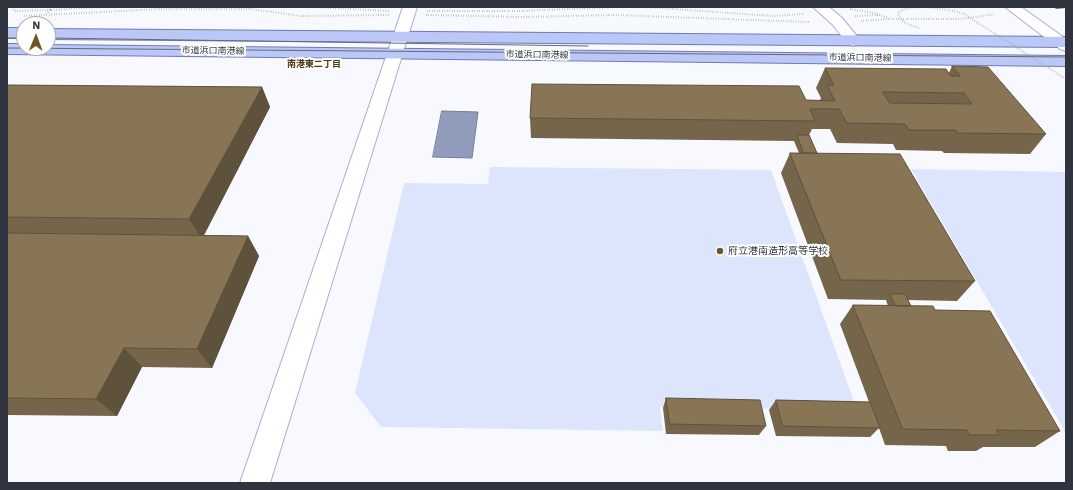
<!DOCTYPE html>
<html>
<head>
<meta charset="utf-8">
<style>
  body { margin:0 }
  #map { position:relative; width:1073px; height:490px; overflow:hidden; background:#f7f9fe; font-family:"IBM Plex Sans",sans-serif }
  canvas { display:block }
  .frame { position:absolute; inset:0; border:8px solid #30343e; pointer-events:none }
  .north { position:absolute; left:16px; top:16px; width:40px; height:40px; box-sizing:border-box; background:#fff; border:1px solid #acaeb2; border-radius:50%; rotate:1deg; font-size:11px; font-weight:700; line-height:16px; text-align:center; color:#30343e }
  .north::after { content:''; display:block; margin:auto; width:14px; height:18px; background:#6f5426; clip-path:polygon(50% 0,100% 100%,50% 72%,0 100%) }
</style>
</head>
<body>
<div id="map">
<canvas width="1073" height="490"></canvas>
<div class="frame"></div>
<div class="north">N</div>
</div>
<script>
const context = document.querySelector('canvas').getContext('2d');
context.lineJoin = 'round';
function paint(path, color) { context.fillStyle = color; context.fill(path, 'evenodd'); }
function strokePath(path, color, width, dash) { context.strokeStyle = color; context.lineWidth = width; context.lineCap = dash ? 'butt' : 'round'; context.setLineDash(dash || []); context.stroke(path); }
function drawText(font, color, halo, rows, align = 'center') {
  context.font = font + ' "IBM Plex Sans","Noto Sans JP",sans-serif'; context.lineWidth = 4; context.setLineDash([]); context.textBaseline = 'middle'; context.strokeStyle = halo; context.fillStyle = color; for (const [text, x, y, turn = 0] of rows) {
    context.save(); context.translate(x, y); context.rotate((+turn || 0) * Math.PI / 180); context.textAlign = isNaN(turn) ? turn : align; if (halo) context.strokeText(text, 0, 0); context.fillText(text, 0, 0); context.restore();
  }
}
paint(new Path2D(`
  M 490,167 L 771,170 L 857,410 L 660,407 L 663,431 L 381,427 L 355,393 L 404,183 L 488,184 Z
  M 911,169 L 1066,172 L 1066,433 Z`), '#dde5fc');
const water = new Path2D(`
  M 442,111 L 478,112 L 472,158 L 433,157 Z`);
paint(water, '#919bbc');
strokePath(water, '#747c96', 1);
const minor = new Path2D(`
  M 403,7 L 417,7 L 270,483 L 240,483 Z
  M 813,7 L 829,7 L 842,18 L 861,41 L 858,44 L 853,46 L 848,44 L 832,24 Z
  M 1005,7 L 1021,7 L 1066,39 L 1066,51 L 1060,49 Z`);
const major = new Path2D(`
  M 7,28 L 24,28 L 24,38 L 7,38 Z
  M 48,29 L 1066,37 L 1066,47 L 48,39 Z
  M 7,44 L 24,44 L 24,48 L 48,48 L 48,45 L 1066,56 L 1066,66 L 7,54 Z`);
strokePath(minor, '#a7b0ca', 2);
strokePath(major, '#6d7cb2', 2);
strokePath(new Path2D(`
  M 13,7 L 14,11 L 50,10 L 45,15
  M 48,7 L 50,10 L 104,7
  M 313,7 L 390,11
  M 645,7 L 773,16 L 804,14
  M 850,9 L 874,13 L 888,18
  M 427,11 L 519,11 L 618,7
  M 426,15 L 521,17 L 614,15 L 809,22
  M 24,16 L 160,9 L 251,9 L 301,16 L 389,15
  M 855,16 L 878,15
  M 861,21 L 888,19 L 961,19 L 995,14`), '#94979f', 2, [0.5, 2]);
paint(minor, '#fff');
paint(major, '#bbc8f7');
strokePath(new Path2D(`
  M 7,38 L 24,38
  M 48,38 L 588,46
  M 7,48 L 1066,57`), '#676a73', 1);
strokePath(new Path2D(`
  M 919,28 C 910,25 900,23 898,13 C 909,2 950,9 964,14 L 1066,79`), '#94979f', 2, [0.5, 2]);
paint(new Path2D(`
  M 1054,7 L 1066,7 L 1066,8 L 1056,9 Z
  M 952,66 L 1046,134 L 1030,154 L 944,153 L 942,151 L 896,150 L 893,144 L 837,143 L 830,129 L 812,129 L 809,135 L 817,153 L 975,281 L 957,301 L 908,300 L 911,306 L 935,310 L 1060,431 L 1035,447 L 983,447 L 976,451 L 948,451 L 946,446 L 885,445 L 879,428 L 870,437 L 776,436 L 769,410 L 776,400 L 869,402 L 840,324 L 853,305 L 888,306 L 886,300 L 828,299 L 781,173 L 790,153 L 799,153 L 794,141 L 531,138 L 530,118 L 806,100 L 820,100 L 821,98 L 816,88 L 825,68 L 949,73 Z
  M 7,85 L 262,87 L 270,107 L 204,235 L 248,236 L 259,256 L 212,368 L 142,367 L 117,416 L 7,415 Z
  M 666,398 L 766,426 L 759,435 L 666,434 L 663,408 Z`), '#75654a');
paint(new Path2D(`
  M 262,87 L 270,107 L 202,239 L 189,219 Z
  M 248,236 L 259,256 L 212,368 L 197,349 Z
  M 124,348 L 142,367 L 117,416 L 96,399 Z`), '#5f523c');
const building = new Path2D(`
  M 952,66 L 988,67 L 1046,134 L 957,133 L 956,130 L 909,130 L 905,124 L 847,123 L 839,109 L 810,109 L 815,121 L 530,118 L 532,84 L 799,86 L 806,100 L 835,101 L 827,85 L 834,85 L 825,68 L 946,69 L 951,76 L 960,76 ZM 883,92 L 964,93 L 972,104 L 890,103 Z
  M 7,85 L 262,87 L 189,219 L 7,217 Z
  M 797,135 L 809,135 L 817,153 L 804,153 Z
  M 790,153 L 900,154 L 975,281 L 841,280 Z
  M 7,233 L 248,236 L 197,349 L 124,348 L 96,399 L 7,398 Z
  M 890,294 L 905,294 L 911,306 L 896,306 Z
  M 853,305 L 933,306 L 935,310 L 990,311 L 1060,431 L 996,430 L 999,435 L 969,435 L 967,430 L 903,429 Z
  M 666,398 L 760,400 L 766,426 L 670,424 Z
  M 776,400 L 870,402 L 880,428 L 783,426 Z`);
paint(building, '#887556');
strokePath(building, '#5f523c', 1);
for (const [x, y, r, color] of [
  [720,251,4,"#6f5426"]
]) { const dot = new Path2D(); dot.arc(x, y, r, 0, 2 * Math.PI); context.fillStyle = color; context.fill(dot); strokePath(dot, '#fff', 1.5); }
drawText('9px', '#30343e', '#fff', [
  ["市道浜口南港線",213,51,1],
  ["市道浜口南港線",537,55,1],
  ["市道浜口南港線",860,58,1]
]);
drawText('bold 9px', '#4f3a15', '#fff', [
  ["南港東二丁目",314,64]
]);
drawText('10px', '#30343e', '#fff', [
  ["府立港南造形高等学校",728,251]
], 'left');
</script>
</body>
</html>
